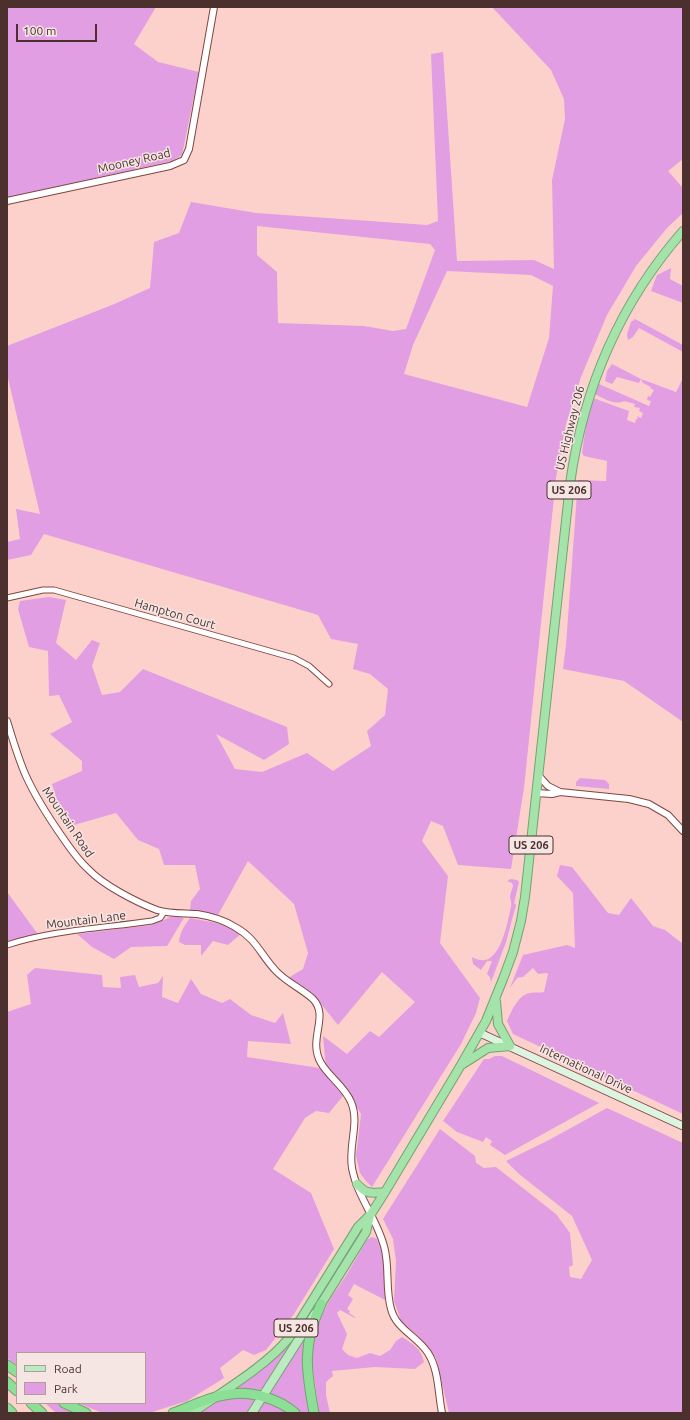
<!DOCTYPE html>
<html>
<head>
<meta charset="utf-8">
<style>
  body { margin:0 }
  #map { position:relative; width:690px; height:1420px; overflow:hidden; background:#fcd1cc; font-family:Ubuntu,sans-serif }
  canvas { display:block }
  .frame { position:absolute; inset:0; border:8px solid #4c302d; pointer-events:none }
  .legend { position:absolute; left:16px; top:1352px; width:130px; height:52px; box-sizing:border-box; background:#f5e6e4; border:1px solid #b19d9b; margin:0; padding:5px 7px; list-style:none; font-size:12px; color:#4c302d }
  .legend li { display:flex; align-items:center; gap:8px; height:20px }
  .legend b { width:20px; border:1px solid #b19d9b }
  .scale { position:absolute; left:16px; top:24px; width:81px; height:18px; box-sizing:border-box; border:2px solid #4c302d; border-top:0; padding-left:5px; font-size:12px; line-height:14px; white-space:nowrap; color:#4c302d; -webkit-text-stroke:3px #f5e6e4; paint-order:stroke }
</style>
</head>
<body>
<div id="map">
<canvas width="690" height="1420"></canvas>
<div class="frame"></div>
<ul class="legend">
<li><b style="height:5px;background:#bbebc0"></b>Road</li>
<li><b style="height:11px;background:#e29ee2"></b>Park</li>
</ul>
<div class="scale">100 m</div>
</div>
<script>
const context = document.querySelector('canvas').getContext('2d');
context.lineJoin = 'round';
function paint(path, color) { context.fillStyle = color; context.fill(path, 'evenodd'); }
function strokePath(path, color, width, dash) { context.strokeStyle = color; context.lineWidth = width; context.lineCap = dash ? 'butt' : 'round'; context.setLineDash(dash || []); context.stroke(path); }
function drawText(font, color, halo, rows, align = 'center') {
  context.font = font + ' Ubuntu,sans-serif'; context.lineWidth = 3; context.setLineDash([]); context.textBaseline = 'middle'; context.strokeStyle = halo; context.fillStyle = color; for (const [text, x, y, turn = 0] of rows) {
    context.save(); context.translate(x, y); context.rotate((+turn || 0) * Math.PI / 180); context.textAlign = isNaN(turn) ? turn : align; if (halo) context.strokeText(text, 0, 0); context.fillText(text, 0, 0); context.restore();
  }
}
paint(new Path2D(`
  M 7,7 L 156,7 L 134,44 L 158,62 L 199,72 L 182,155 L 172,161 L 7,198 Z
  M 492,7 L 683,7 L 683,159 L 668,171 L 683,188 L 683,213 L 667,228 L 636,266 L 607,315 L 581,377 L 566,424 L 556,478 L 524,788 L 511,869 L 458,865 L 443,826 L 431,821 L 422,841 L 448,876 L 440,943 L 480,998 L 476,1013 L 461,1044 L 372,1187 L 366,1181 L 360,1173 L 356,1156 L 361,1114 L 347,1091 L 329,1113 L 316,1111 L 305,1118 L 273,1169 L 311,1193 L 334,1249 L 294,1314 L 266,1350 L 254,1355 L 243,1350 L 220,1368 L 224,1378 L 187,1401 L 149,1413 L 100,1412 L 78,1403 L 145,1403 L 145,1353 L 17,1353 L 17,1365 L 7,1358 L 7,1012 L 31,1004 L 27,975 L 35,968 L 102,975 L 103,987 L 121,988 L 120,977 L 135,975 L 139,987 L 158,983 L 163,976 L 162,997 L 178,1003 L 191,979 L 201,994 L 222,1003 L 230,999 L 251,1015 L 275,1023 L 283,1013 L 291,1044 L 248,1041 L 247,1057 L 326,1069 L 323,1036 L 347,1054 L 370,1031 L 379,1037 L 415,1002 L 382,972 L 338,1025 L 312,993 L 288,978 L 303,969 L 308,953 L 294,904 L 248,861 L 218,915 L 190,910 L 191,901 L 200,889 L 195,865 L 164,865 L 159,849 L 138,840 L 116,813 L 74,825 L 58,803 L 52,784 L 82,771 L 82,761 L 50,734 L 72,722 L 59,695 L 49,696 L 48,651 L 29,647 L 18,609 L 20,601 L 49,597 L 66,600 L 56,643 L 76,660 L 92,640 L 100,643 L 92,666 L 102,695 L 120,692 L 143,669 L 287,727 L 289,744 L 264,760 L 216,734 L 235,769 L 262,772 L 307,753 L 333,771 L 371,746 L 367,731 L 385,715 L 388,689 L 370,674 L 353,669 L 358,644 L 331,639 L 318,615 L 44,534 L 31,555 L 7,560 L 7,542 L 20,539 L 16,509 L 40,514 L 7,374 L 7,346 L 112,305 L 150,288 L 154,242 L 179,233 L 191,202 L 256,213 L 427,225 L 438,221 L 431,54 L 443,52 L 457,261 L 534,260 L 554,269 L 552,180 L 565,119 L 564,99 L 551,70 ZM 257,226 L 430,244 L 435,250 L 406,329 L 393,331 L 364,326 L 278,323 L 277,272 L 257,255 ZM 447,271 L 531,275 L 553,286 L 549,338 L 527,407 L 404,374 L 413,345 Z
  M 671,268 L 670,279 L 683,286 L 683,303 L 651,291 L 657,275 Z
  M 635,319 L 683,345 L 683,352 L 639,328 L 633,337 L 628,340 L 627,334 L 631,322 Z
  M 612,364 L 641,379 L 676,392 L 683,378 L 683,722 L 624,681 L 563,669 L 566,645 L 578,480 L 606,481 L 607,461 L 584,456 L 582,453 L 588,412 L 593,398 L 629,411 L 627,420 L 635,423 L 636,419 L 638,419 L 637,416 L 641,418 L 643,413 L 639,411 L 640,408 L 634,407 L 635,404 L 624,401 C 614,406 604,398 594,394 L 599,384 L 649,406 L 651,401 L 647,400 L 648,396 L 650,397 L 654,390 L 650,388 L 651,387 L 643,383 L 641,379 L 639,383 L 617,377 L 612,384 L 605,381 L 607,371 Z
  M 580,778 L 605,780 L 609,784 L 609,789 L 576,786 L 576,782 Z
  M 560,865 L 572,867 L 608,913 L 619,915 L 631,898 L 653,926 L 665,930 L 683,944 L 683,1114 L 513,1034 L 507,1021 C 512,1010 518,995 530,993 C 535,992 539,993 544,992 L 548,974 L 547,973 L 538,974 L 533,968 L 523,977 L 517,978 L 510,988 L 523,955 L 567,945 L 575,948 L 573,893 L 557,876 Z
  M 511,879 L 517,880 L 519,882 L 514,903 L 516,905 L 506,942 L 491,982 L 490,977 L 487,974 L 492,961 L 487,961 L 481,970 L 473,964 L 472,957 C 474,958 478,960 481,960 C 501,963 508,920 511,907 C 512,904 511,901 510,898 C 510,893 512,890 513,886 L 512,883 L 507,881 Z
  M 7,892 L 40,937 L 7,947 Z
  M 173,916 L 184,918 L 167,946 L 131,947 L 114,959 L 92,947 L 77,934 L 151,925 Z
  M 190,918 L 217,923 L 242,933 L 228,945 L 213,941 L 201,956 L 201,945 L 185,945 L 179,942 C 180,932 184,926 190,918 Z
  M 495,1056 L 502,1056 L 599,1103 L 505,1155 L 490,1145 L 492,1141 L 486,1137 L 483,1142 L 457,1132 L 443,1121 L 484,1059 L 489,1059 Z
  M 607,1108 L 683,1143 L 683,1413 L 449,1413 L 436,1358 L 418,1336 L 401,1321 L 394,1301 L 396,1261 L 393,1239 L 383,1219 L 440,1129 L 475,1156 L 476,1163 L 484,1168 L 496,1167 L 556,1214 L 570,1233 L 573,1265 L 569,1267 L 570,1277 L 581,1279 L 592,1260 L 572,1216 L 519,1174 L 506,1161 L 549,1140 Z
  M 372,1237 L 377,1239 C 386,1258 385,1279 385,1300 L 354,1284 L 348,1295 L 353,1299 L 347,1309 L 350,1311 L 349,1313 L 355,1317 L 355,1318 L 340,1310 L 337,1313 L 347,1334 L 342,1349 L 348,1355 L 357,1358 L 370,1353 L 380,1356 L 390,1350 L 396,1341 L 402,1337 C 413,1344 421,1348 424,1362 L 415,1369 L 375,1367 L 332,1371 L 333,1376 L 326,1382 L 326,1395 L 330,1413 L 319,1413 L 313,1369 L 310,1367 L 312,1342 L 319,1321 L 329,1301 L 347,1274 L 367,1240 Z
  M 305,1334 L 311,1413 L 299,1413 L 268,1396 Z
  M 292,1342 L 260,1393 L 229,1392 L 281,1352 Z
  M 235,1396 L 256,1400 L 248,1413 L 199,1413 L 217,1401 Z
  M 264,1401 L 271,1403 L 290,1413 L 256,1413 Z
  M 45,1403 L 59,1403 L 78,1413 L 56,1413 Z`), '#e29ee2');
const minor = new Path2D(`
  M 7,598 L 43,590 L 54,590 L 294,658 L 309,666 L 329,684
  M 7,945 C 53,930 104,928 152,921 L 160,918 L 164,912`);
const tertiary = new Path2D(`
  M 7,201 L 170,166 L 184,160 L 189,149 L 214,7
  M 7,721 C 13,740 18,758 26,776 C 36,798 49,818 63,838 C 70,848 78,860 88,869 C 103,885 136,902 157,910 C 170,914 184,913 197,914 C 210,916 224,920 235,927 C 257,939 261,956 277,972 C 288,983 302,989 313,999 C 330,1017 307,1039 321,1063 C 329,1077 345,1087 351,1102 C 360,1123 348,1145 352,1168 C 357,1196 377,1219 384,1246 C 390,1267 385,1288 391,1309 C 396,1329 417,1336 428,1353 C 439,1370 438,1393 442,1413
  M 538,775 L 548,786 L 560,792 L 629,799 L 649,804 L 668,815 L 683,831
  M 536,793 L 552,794 L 560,792`);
const secondary = new Path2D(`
  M 480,1033 L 683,1126`);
const primary = new Path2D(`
  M 252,1413 L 315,1314`);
const trunk = new Path2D(`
  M 463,1064 L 488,1048 L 510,1046 L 498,1024 L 496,1001
  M 357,1184 C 367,1195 371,1193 385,1192
  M 321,1304 L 366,1232 L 370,1215
  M 192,1413 C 223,1391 265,1367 289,1338 L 358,1227 L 371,1214 L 385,1192 L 461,1065 L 486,1021 L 503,979 L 513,952 L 521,921 L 525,897 L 570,484 C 583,390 620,303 683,231`);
const motorway = new Path2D(`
  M 7,1365 L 17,1372
  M 7,1382 L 17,1391
  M 31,1403 L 42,1413
  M 64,1403 L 86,1413
  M 7,1408 L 12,1413
  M 173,1413 C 183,1410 192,1405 201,1402 C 211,1398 221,1395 231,1394 C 252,1391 279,1399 295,1413
  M 314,1413 C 306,1370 302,1345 321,1304`);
strokePath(minor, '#804640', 7);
strokePath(tertiary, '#804640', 8);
strokePath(secondary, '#804640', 9);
strokePath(primary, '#76a171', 10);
strokePath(trunk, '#76a171', 10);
strokePath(motorway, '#76a171', 11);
strokePath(minor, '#fff', 5);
strokePath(tertiary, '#fff', 6);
strokePath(secondary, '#ddf5e0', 7);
strokePath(primary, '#bbebc0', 8);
strokePath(trunk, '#a4e4ab', 8);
strokePath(motorway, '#8dde96', 9);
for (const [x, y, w] of [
  [569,490,44],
  [531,845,44],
  [296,1328,44]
]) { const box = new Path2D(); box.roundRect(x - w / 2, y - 9, w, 18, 3); context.fillStyle = '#f5e6e4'; context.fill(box); strokePath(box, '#4c302d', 1); }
drawText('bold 11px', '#4c302d', null, [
  ["US 206",569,490],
  ["US 206",531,845],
  ["US 206",296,1328]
]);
drawText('12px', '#4c302d', '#f5e6e4', [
  ["Mooney Road",134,161,-13],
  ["US Highway 206",570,428,-76],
  ["Hampton Court",175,614,16],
  ["Mountain Road",68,822,56],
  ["Mountain Lane",86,920,-7],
  ["International Drive",586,1069,25]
]);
</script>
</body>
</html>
